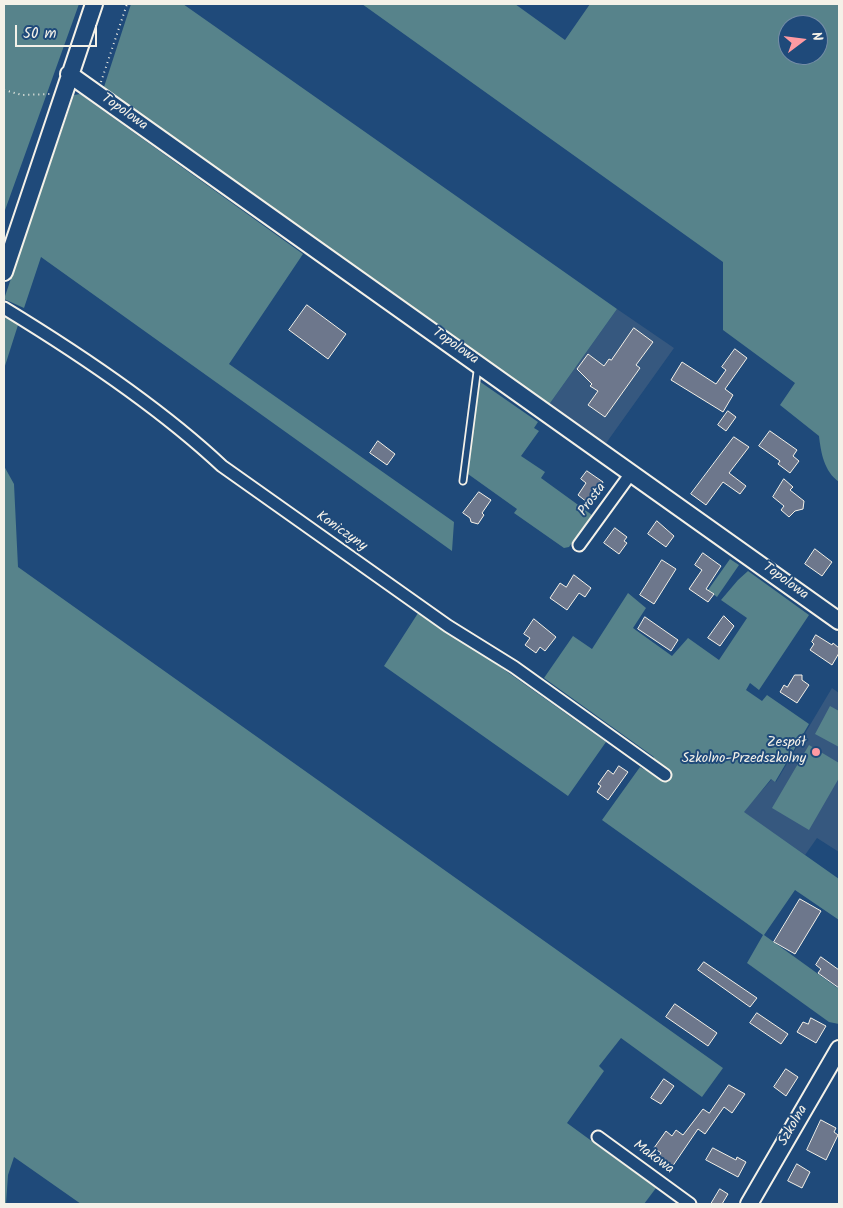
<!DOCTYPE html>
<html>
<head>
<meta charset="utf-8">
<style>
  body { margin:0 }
  #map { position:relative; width:843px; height:1208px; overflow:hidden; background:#1f4a7a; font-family:Kalam,sans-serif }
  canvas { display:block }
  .frame { position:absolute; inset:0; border:5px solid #f4f1e8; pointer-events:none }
  .north { position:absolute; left:778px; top:15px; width:50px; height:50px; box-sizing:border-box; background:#1f4a7a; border:1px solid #748da6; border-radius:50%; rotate:75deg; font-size:14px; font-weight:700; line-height:20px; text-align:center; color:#f4f1e8 }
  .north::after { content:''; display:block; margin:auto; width:18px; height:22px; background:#ff9aa2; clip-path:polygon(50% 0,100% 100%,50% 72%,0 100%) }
  .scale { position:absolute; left:15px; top:25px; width:82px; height:22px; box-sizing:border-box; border:2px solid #f4f1e8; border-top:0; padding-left:6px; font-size:15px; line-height:18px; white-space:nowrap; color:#f4f1e8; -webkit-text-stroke:4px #1f4a7a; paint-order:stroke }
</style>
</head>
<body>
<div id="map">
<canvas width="843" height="1208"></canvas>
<div class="frame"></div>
<div class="north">N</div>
<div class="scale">50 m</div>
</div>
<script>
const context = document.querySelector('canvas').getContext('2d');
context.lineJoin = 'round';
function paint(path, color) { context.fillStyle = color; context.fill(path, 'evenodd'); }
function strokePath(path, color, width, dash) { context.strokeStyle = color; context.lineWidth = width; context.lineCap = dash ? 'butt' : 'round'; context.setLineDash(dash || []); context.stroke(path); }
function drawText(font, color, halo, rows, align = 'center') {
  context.font = font + ' Kalam,sans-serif'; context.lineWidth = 4; context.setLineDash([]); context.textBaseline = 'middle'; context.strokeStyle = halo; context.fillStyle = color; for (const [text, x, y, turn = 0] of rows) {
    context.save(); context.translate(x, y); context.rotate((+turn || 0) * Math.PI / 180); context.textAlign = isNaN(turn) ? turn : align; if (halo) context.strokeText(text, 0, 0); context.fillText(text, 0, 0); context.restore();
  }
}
paint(new Path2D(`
  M 617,309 L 674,348 L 604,446 L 548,406 Z
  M 832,688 L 839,693 L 839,852 L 817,838 L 805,855 L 743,812 L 772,779 L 776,782 Z`), '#36587f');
paint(new Path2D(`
  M 4,4 L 79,4 L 4,213 Z
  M 131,4 L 183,4 L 617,309 L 548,406 L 103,90 Z
  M 362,4 L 515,4 L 565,40 L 590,4 L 839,4 L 839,482 C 824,471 821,453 819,436 L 780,405 L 795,383 L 723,330 L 723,262 ZM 788,25 L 818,25 L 818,55 L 788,55 Z
  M 80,94 L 303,254 L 229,364 L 454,522 L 452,551 L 41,257 L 24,308 L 4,299 L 74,95 Z
  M 4,315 L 18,325 L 4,369 Z
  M 479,381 L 538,422 L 534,428 L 539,431 L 521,456 L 545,472 L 541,478 L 592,515 L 569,547 L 564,548 L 514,513 L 517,509 L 468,474 Z
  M 4,466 L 14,484 L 18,567 L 723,1068 L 702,1097 L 621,1038 L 599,1066 L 604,1071 L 567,1123 L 656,1188 L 644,1204 L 81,1204 L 14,1157 L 8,1175 L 6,1204 L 4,1204 Z
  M 730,559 L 739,565 L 717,597 L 708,590 Z
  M 748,571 L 809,615 L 759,690 L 750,683 L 746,690 L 762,701 L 767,695 L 809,724 L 775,782 L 771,779 L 744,812 L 839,879 L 839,920 L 795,890 L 764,935 L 839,989 L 839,1024 L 829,1022 L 747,963 L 763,935 L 602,820 L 640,767 L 645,770 L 654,757 L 544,678 L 573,636 L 592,649 L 628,593 L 646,608 L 633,628 L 672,656 L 688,638 L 719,660 L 747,618 L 721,600 L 738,580 Z
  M 420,610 L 606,742 L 568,796 L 384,666 Z
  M 830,706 L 839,711 L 839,747 L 815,734 Z
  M 809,745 L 839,763 L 839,778 L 809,830 L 772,808 Z`), '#57838b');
const building = new Path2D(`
  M 307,305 L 346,334 L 328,359 L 289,330 Z
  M 634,328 L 653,342 L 636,365 L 640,368 L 605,417 L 588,405 L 598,391 L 590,386 L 592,384 L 577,369 L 588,354 L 604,366 L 609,359 L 611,360 Z
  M 735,349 L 747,358 L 725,389 L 733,395 L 723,412 L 671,380 L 682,362 L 716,384 L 726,370 L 722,367 Z
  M 728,411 L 736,417 L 726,431 L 718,425 Z
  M 770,431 L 797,450 L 793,456 L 799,461 L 790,473 L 778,464 L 780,461 L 759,446 Z
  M 734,437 L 749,447 L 729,473 L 746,486 L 740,494 L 723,482 L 706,505 L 691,494 Z
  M 378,441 L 395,454 L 387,465 L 370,453 Z
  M 587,471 L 603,482 L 600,491 L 597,492 L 588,503 L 578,495 L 586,483 L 581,479 Z
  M 784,479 L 793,487 L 790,490 L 804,501 L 803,509 L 795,511 L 789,517 L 781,510 L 784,506 L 773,497 Z
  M 479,492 L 491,500 L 482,513 L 484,515 L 478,524 L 471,522 L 470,518 L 463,513 Z
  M 657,521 L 674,536 L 666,547 L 648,534 Z
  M 615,528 L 627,537 L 624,541 L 627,543 L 619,554 L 604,543 Z
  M 815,549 L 832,562 L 822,576 L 805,564 Z
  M 703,553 L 721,566 L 706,589 L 714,594 L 708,602 L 689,589 L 702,570 L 695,565 Z
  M 662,560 L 676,569 L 654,604 L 640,595 Z
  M 574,575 L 591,588 L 585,597 L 579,593 L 567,610 L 550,598 L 560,583 L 566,587 Z
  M 724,616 L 734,626 L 720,646 L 708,638 Z
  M 645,617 L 678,640 L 671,651 L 638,629 Z
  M 534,619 L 556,637 L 545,651 L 540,647 L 536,653 L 525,645 L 530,638 L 524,634 Z
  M 816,635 L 832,645 L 833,643 L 839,648 L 839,653 L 832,665 L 810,650 L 814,644 L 812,642 Z
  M 795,675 L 802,675 L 802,680 L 809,685 L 797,703 L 780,692 L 784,685 L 787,687 Z
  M 619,766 L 628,772 L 608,800 L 597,792 L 601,786 L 598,784 L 608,770 L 613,774 Z
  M 800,899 L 821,911 L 795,954 L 774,942 Z
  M 821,957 L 839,970 L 839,988 L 818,973 L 821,969 L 816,965 Z
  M 704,962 L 757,998 L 750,1007 L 698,970 Z
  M 675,1004 L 717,1033 L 708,1046 L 666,1017 Z
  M 757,1013 L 788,1034 L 781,1044 L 750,1023 Z
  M 811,1018 L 826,1026 L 816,1043 L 797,1032 L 803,1022 L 808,1024 Z
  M 786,1069 L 798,1077 L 786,1096 L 774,1087 Z
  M 664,1079 L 674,1086 L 661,1104 L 651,1098 Z
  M 729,1085 L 745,1094 L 732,1113 L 724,1107 L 705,1134 L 698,1129 L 672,1167 L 658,1157 L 661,1153 L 654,1148 L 666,1131 L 672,1136 L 676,1130 L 683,1135 L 703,1109 L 709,1113 Z
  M 821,1120 L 836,1128 L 834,1132 L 838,1135 L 826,1160 L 807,1150 Z
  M 713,1148 L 736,1160 L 737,1157 L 746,1162 L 738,1177 L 706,1160 Z
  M 797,1164 L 810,1172 L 802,1188 L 788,1181 Z
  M 720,1189 L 728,1194 L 722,1204 L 711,1204 Z`);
paint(building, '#6d778c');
strokePath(building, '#f4f1e8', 1);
const lane = new Path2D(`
  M 463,481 L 478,365`);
const street = new Path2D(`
  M 4,308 C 78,353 159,407 222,466 L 448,626 L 514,667 L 665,775
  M 579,545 L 632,472
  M 598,1137 L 690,1204`);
const secondary = new Path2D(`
  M 69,74 L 839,621
  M 4,272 L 94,4
  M 749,1204 L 839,1049`);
strokePath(lane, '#f4f1e8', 9);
strokePath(street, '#f4f1e8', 15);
strokePath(secondary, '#f4f1e8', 20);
strokePath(new Path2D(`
  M 101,82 L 127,4
  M 4,90 L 22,95 L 50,94`), '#f4f1e8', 2, [1, 4]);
strokePath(lane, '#1f4a7a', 5.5);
strokePath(street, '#1f4a7a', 11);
strokePath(secondary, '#1f4a7a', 16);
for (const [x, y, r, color] of [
  [816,752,5,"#ff9aa2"]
]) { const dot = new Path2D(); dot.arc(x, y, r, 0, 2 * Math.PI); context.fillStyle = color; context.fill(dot); strokePath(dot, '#1f4a7a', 2); }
drawText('14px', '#f4f1e8', '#1f4a7a', [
  ["Topolowa",124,113,35],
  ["Topolowa",455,347,35],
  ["Prosta",593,500,-54],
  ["Koniczyny",341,532,35],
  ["Topolowa",785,582,36],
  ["Szkolna",794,1126,-60],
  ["Makowa",653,1158,36]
]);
drawText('14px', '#f4f1e8', '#1f4a7a', [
  ["Zespół",806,744],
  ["Szkolno-Przedszkolny",806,760]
], 'right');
</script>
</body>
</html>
